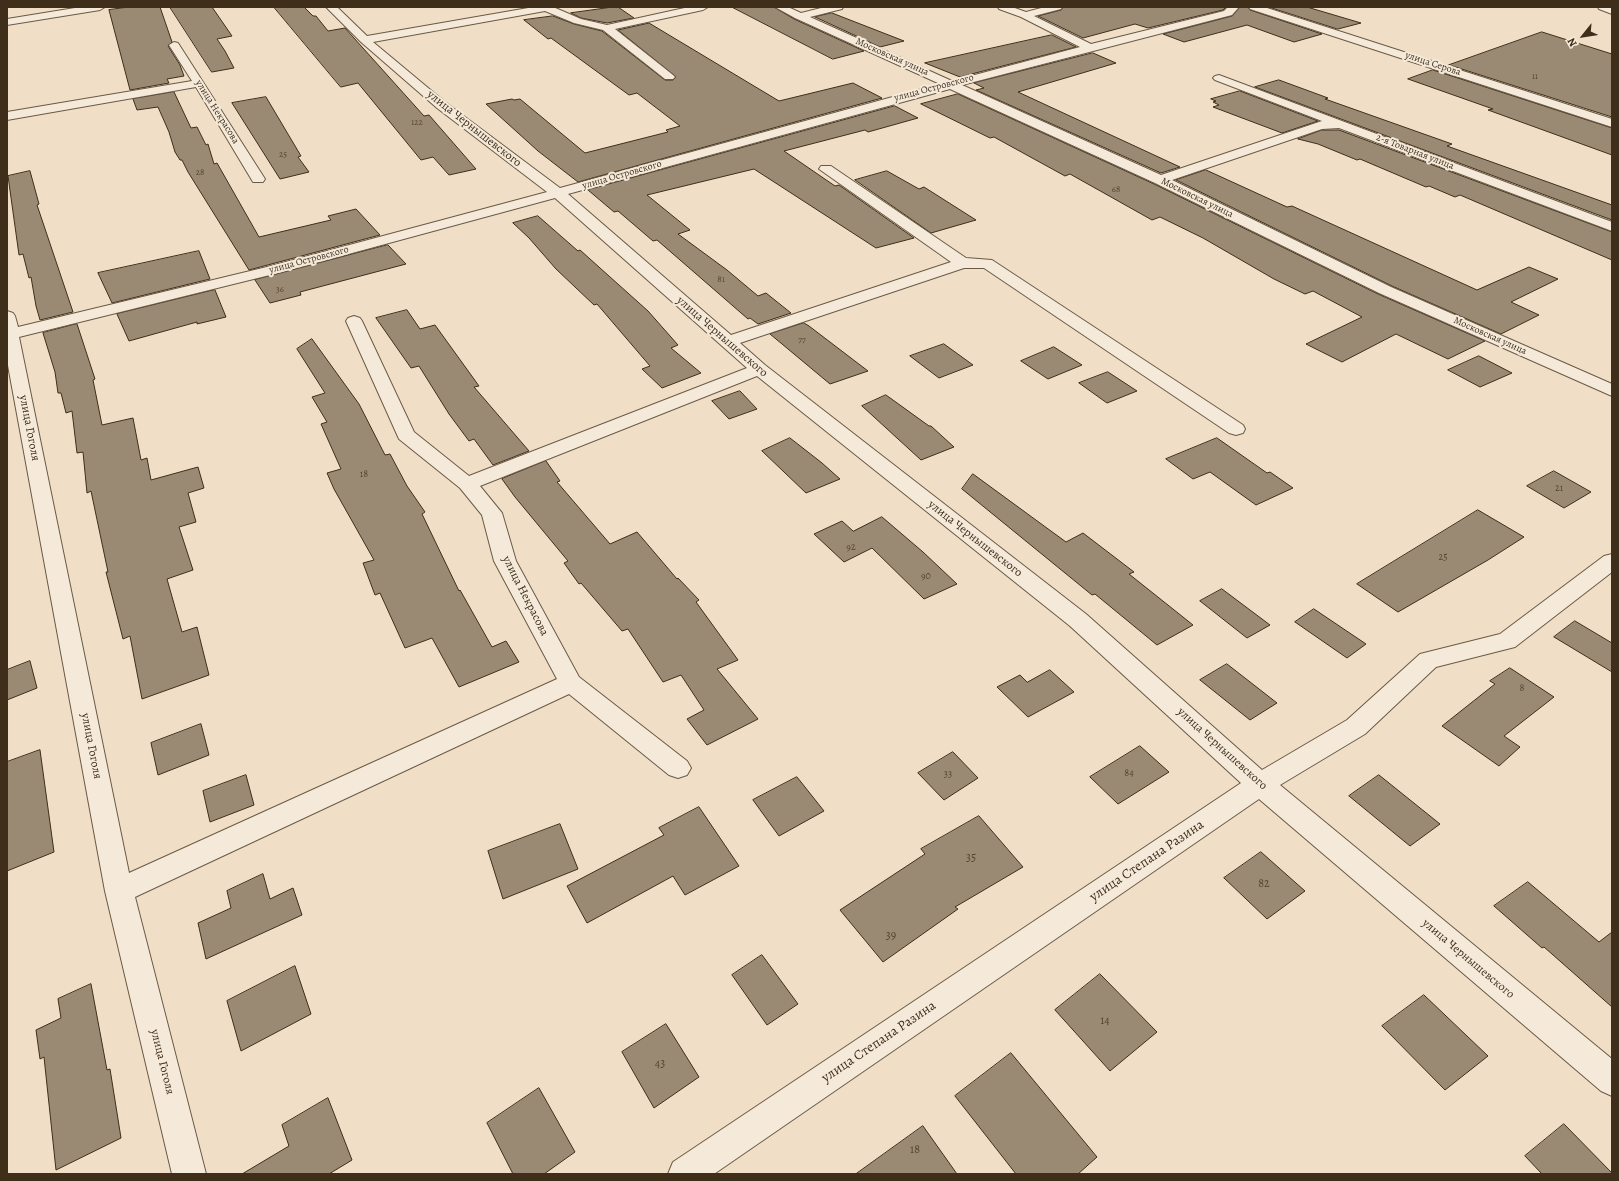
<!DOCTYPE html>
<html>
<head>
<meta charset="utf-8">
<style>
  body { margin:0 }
  #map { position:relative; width:1619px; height:1181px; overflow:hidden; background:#f0dfc6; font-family:Alegreya,serif }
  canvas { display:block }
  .frame { position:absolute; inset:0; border:8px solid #3e2e1a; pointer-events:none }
  .north { position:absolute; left:1563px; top:16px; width:40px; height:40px; -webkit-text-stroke:3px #f5eada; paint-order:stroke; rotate:240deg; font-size:11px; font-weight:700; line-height:16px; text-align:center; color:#3e2e1a }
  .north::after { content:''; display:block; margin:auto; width:14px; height:18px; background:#3e2e1a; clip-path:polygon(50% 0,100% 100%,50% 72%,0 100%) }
</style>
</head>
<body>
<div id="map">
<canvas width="1619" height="1181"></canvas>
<div class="frame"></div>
<div class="north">N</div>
</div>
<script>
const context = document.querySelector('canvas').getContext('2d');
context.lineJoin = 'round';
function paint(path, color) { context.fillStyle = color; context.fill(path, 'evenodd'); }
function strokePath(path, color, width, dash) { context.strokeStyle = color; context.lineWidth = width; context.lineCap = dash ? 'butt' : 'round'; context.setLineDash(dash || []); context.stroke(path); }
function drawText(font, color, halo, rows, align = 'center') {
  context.font = font + ' Alegreya,serif'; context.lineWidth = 4; context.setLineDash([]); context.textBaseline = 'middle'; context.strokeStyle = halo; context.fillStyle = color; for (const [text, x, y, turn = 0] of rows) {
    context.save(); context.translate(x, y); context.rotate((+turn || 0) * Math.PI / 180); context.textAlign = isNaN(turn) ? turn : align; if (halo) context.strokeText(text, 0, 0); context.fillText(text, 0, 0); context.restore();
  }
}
const building = new Path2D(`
  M 129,7 L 160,7 L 172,42 L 168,46 L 180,65 L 184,76 L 167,79 L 169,83 L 130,90 L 109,10 Z
  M 170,7 L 212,7 L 232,36 L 217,39 L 225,51 L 234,68 L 212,72 Z
  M 274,7 L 304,7 L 313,16 L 316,16 L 328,31 L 345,28 L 424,116 L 429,115 L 476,169 L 449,175 L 433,157 L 421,160 L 358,83 L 341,87 Z
  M 613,7 L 618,7 L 634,18 L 607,23 L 581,18 L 571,13 Z
  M 732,7 L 774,7 L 794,19 L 864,51 L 833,59 Z
  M 1063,7 L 1226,7 L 1223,10 L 1148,28 L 1135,24 L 1083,38 L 1038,16 L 1061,10 Z
  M 1240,7 L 1248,7 L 1250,10 L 1322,34 L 1294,42 L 1247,25 L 1184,42 L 1163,34 L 1232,16 Z
  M 1269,7 L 1307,7 L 1361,23 L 1338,29 Z
  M 832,13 L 904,41 L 880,47 L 815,17 Z
  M 553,16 L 574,24 L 602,31 L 665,80 L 673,80 L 676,77 L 618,30 L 649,23 L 779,101 L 853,83 L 882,98 L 578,182 L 538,151 L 486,104 L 512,99 L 514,100 L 520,99 L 585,153 L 668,132 L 666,130 L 680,126 L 637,93 L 629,95 L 551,38 L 548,39 L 524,20 Z
  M 1542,32 L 1612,54 L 1612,117 L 1449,65 Z
  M 1052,35 L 1076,47 L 960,77 L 925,63 Z
  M 1093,53 L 1116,63 L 1018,92 L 1180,167 L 1161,173 L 976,90 L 984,88 L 974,83 Z
  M 1433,70 L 1612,128 L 1612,155 L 1488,110 L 1493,109 L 1408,79 Z
  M 1279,80 L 1328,98 L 1325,99 L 1452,144 L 1447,146 L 1612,205 L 1612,220 L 1255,87 Z
  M 1240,91 L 1318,121 L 1282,133 L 1213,107 L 1219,105 L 1213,102 L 1216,101 L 1211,99 Z
  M 174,92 L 191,128 L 197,127 L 206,145 L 208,144 L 214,164 L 217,163 L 259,237 L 331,220 L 328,216 L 356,209 L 380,235 L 249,270 L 188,172 L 182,160 L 180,160 L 175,152 L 169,132 L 158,107 L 137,110 L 133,99 Z
  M 958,94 L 1154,184 L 1378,294 L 1485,341 L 1448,359 L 1396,334 L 1342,362 L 1306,344 L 1362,317 L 1313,291 L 1305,294 L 1274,279 L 1203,238 L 1160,217 L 1152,220 L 1070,174 L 1065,176 L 994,137 L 990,138 L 921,104 Z
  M 266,97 L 301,156 L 298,157 L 309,172 L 280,179 L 232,103 Z
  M 895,106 L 918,118 L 868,132 L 865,130 L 784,151 L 835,186 L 839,185 L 914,238 L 876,248 L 754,169 L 647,195 L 690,230 L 678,234 L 727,270 L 758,296 L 766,293 L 791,313 L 758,324 L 750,318 L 748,319 L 657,240 L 653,241 L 618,211 L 614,212 L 588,190 Z
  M 1322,130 L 1339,130 L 1612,232 L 1612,260 L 1460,195 L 1455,197 L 1429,186 L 1426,187 L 1360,159 L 1357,160 L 1318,144 L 1298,139 Z
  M 1206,170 L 1287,207 L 1292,206 L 1477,290 L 1529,267 L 1558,279 L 1511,302 L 1539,315 L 1501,334 L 1392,286 L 1176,180 Z
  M 30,171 L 39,204 L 37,205 L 73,312 L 40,320 L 36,306 L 31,277 L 29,278 L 23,254 L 19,255 L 8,176 Z
  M 887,171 L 919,189 L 924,187 L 976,220 L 931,233 L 855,180 Z
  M 538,216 L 578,251 L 580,250 L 648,311 L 678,345 L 671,348 L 701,373 L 662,388 L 642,369 L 650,366 L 597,304 L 594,305 L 556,269 L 529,238 L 513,223 Z
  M 388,245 L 406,264 L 300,292 L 301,295 L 270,303 L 255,280 Z
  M 199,251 L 210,279 L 112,303 L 98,273 Z
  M 215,290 L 226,317 L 197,324 L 197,322 L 129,341 L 117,314 Z
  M 407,310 L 420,329 L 435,325 L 479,386 L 474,387 L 529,451 L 493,465 L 474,439 L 469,441 L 449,414 L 419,366 L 411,368 L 376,318 Z
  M 804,323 L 809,326 L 868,371 L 830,384 L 770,334 Z
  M 77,324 L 95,379 L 93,380 L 102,425 L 133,418 L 141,460 L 147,458 L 151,480 L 198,467 L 204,488 L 188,493 L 196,522 L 179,527 L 193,570 L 167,579 L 182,632 L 197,627 L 209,675 L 142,699 L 130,636 L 123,639 L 106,572 L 108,572 L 91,491 L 87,493 L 83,452 L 77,453 L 72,411 L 66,413 L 61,393 L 58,393 L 55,372 L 43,333 Z
  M 312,339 L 359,404 L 385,455 L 390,454 L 407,486 L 425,512 L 422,514 L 459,591 L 460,590 L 492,647 L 506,641 L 519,662 L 459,687 L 432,638 L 405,648 L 380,593 L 375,595 L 363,563 L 374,560 L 334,489 L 327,473 L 341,469 L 321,424 L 327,422 L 312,397 L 325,393 L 297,349 Z
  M 944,344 L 973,365 L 939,378 L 910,356 Z
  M 1054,347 L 1082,365 L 1048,379 L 1021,361 Z
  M 1479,356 L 1512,373 L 1480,387 L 1448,370 Z
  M 1108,372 L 1137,391 L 1107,403 L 1079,383 Z
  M 740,391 L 757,409 L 729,419 L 712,401 Z
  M 886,395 L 929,426 L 931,426 L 954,447 L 921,460 L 862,406 Z
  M 790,438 L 822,463 L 840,479 L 806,493 L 762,451 Z
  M 1217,438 L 1267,473 L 1270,472 L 1293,488 L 1256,505 L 1210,472 L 1193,479 L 1166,459 Z
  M 546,461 L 560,481 L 557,482 L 610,544 L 637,532 L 677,579 L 678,578 L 699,600 L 696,602 L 738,660 L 717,669 L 758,719 L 707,745 L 687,719 L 704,710 L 681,675 L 663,682 L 628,629 L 622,631 L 581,583 L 579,584 L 564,563 L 568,561 L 515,497 L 502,479 Z
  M 1554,471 L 1591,492 L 1564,508 L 1527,486 Z
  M 973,474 L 1066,542 L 1083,533 L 1134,572 L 1129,574 L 1193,625 L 1157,645 L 1095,594 L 1092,595 L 962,489 Z
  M 1478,510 L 1524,537 L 1488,560 L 1398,612 L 1357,584 Z
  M 882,517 L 923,552 L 957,584 L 924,599 L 872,548 L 844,562 L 814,534 L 842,521 L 853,531 Z
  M 1222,589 L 1270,625 L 1247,638 L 1200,601 Z
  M 1314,609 L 1366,644 L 1347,658 L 1295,622 Z
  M 1575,621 L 1612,643 L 1612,672 L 1554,637 Z
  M 30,661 L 37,688 L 7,700 L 7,670 Z
  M 1227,664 L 1277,703 L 1250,720 L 1200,680 Z
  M 1510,668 L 1554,697 L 1504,736 L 1520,747 L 1499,766 L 1442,726 L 1495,684 L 1490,681 Z
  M 1050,670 L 1074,692 L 1028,717 L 997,687 L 1020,675 L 1027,682 Z
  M 201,724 L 209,755 L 158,775 L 151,743 Z
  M 1140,746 L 1169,772 L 1118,804 L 1090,777 Z
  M 40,750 L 54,852 L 7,871 L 7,762 Z
  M 953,752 L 978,778 L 944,800 L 918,773 Z
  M 246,775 L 254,805 L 210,822 L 203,791 Z
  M 1379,775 L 1440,824 L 1410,846 L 1349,796 Z
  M 797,777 L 824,811 L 779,836 L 753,800 Z
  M 699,807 L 739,866 L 685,895 L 673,876 L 587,923 L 567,886 L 664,835 L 659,828 Z
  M 979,816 L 1023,867 L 955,907 L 958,909 L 883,962 L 840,910 L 925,854 L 921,849 Z
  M 560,824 L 578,869 L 503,899 L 488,851 Z
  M 1261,852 L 1305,891 L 1267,919 L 1224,878 Z
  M 263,874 L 270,899 L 293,888 L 302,915 L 206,959 L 198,923 L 231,908 L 227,891 Z
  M 1528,882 L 1599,942 L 1612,932 L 1612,1007 L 1544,947 L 1542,948 L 1494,906 Z
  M 762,955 L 798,1004 L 767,1025 L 732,975 Z
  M 295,966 L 311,1014 L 241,1051 L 227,1001 Z
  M 1100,974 L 1157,1032 L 1110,1071 L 1055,1010 Z
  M 91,984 L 107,1070 L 110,1069 L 121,1138 L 56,1170 L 44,1057 L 40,1059 L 36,1030 L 61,1018 L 58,999 Z
  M 1424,995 L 1488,1056 L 1445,1090 L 1382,1026 Z
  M 666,1024 L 699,1077 L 654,1108 L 622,1052 Z
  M 1011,1053 L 1097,1157 L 1078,1174 L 1016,1174 L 955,1096 Z
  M 539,1088 L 575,1152 L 544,1174 L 513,1174 L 487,1123 Z
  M 328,1098 L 352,1160 L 329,1174 L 242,1174 L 289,1146 L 282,1125 Z
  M 1564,1124 L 1612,1173 L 1612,1174 L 1542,1174 L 1525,1156 Z
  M 923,1126 L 957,1174 L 856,1174 Z`);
paint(building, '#9b8a73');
strokePath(building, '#3e2e1a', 1);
const minor = new Path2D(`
  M 81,7 L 105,7 L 100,10 L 7,25 L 7,19 Z
  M 326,7 L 337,7 L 367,36 L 534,7 L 553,7 L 581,19 L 607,25 L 689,7 L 708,7 L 703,10 L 615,29 L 673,75 L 675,77 L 673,79 L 665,79 L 603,30 L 574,23 L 545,11 L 373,42 L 445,102 L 560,188 L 940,84 L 795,18 L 775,7 L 788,7 L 801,13 L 825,7 L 843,7 L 842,9 L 810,17 L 952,81 L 1080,47 L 1021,17 L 999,9 L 998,7 L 1012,7 L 1026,12 L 1045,7 L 1062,7 L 1061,9 L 1034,16 L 1091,44 L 1224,11 L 1228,7 L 1239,7 L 1232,15 L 962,85 L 1161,175 L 1322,121 L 1215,80 L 1213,78 L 1215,76 L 1219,75 L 1612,222 L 1612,231 L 1339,128 L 1322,129 L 1172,180 L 1391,287 L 1612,384 L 1612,396 L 1379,293 L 1155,183 L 950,89 L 568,194 L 731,335 L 951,262 L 819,169 L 821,166 L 831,166 L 966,258 L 992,260 L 1243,425 L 1245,429 L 1243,433 L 1236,435 L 1229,433 L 984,268 L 964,268 L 740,343 L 765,365 L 1086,614 L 1262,770 L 1347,720 L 1420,654 L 1500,634 L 1604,556 L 1612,554 L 1612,572 L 1515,647 L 1436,667 L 1365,734 L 1280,785 L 1612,1059 L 1612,1096 L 1601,1091 L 1259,799 L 714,1174 L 668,1174 L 673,1162 L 1241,783 L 1070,626 L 757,376 L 480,486 L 502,513 L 516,561 L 579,677 L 687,761 L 691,768 L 687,775 L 678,778 L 669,775 L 569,694 L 135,897 L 206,1174 L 172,1174 L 105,891 L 7,360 L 7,311 L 13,313 L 15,316 L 18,327 L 271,266 L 547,192 L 437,108 L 361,42 ZM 555,198 L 747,368 L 469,476 L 414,432 L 362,321 L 360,318 L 354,316 L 348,318 L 346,321 L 399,439 L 460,488 L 482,515 L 494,561 L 557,679 L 129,873 L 19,337 L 282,272 Z
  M 1249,7 L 1264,7 L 1612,119 L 1612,127 L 1250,9 Z
  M 1598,7 L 1612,7 L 1612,14 L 1599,9 Z
  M 174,42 L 178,43 L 265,179 L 263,182 L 253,182 L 196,87 L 7,120 L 7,112 L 192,81 L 169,45 Z`);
strokePath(minor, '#6a5a45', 2);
paint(minor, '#f5eada');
drawText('9px', '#554530', null, [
  ["11",1535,77],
  ["122",417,123],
  ["25",283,155],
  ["28",200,173],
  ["68",1116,190],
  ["81",721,280],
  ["36",280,290],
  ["77",802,340]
]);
drawText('10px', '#3e2e1a', '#f5eada', [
  ["Московская улица",892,57,24],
  ["улица Серова",1433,64,18],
  ["улица Островского",934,88,-15],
  ["улица Некрасова",217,112,58],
  ["2-я Товарная улица",1415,152,21],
  ["улица Островского",622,175,-16],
  ["Московская улица",1197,198,26],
  ["улица Островского",309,260,-15],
  ["Московская улица",1490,336,24]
]);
drawText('10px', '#554530', null, [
  ["18",364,475],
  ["21",1559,489],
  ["92",851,548],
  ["25",1443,558],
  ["90",926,577],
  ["8",1522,689],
  ["84",1129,774],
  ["33",948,775]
]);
drawText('12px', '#3e2e1a', '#f5eada', [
  ["улица Чернышевского",474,129,38],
  ["улица Чернышевского",722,337,41],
  ["улица Гоголя",29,428,79],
  ["улица Чернышевского",975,539,38],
  ["улица Некрасова",525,596,63],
  ["улица Гоголя",91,746,79],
  ["улица Чернышевского",1222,749,42],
  ["улица Чернышевского",1468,959,40],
  ["улица Гоголя",162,1062,76]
]);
drawText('12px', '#554530', null, [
  ["35",971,858],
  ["82",1264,884],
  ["39",891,936],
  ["14",1105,1021],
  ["43",660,1064],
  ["18",915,1150]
]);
drawText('14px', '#3e2e1a', '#f5eada', [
  ["улица Степана Разина",1147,861,-34],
  ["улица Степана Разина",879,1042,-34]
]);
</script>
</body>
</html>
